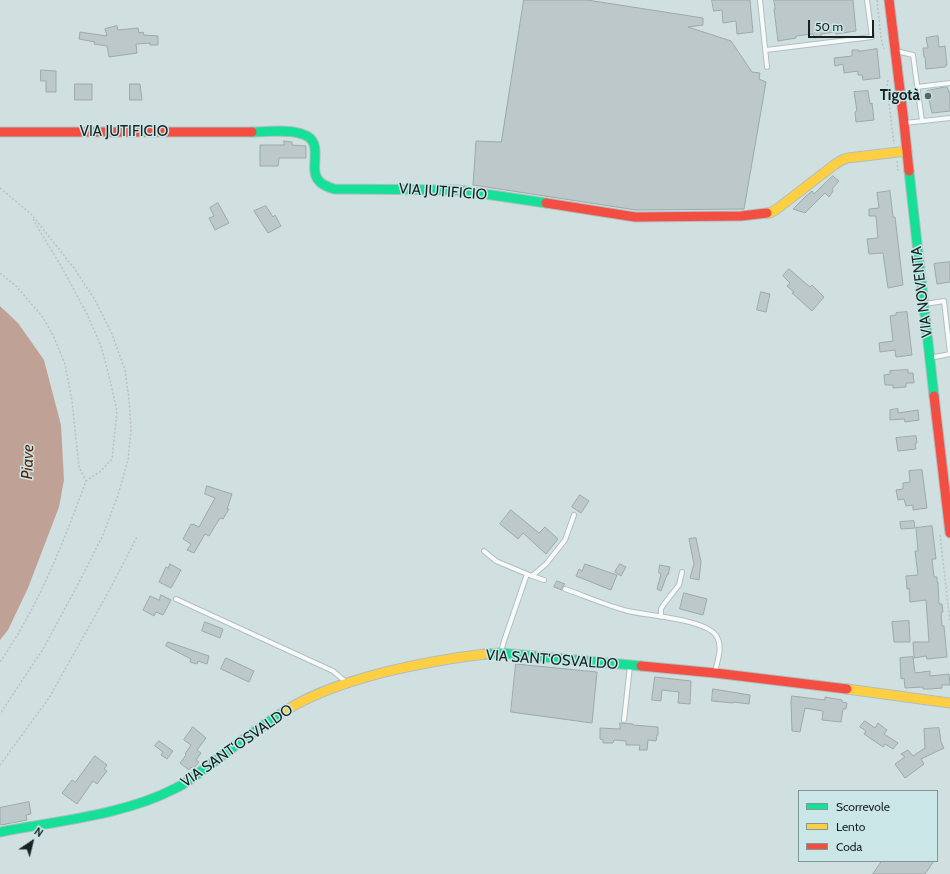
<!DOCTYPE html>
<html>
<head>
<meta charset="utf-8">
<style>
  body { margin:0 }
  #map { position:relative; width:950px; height:874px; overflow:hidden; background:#d0e0e1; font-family:Cabin,sans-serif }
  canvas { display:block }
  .legend { position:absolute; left:798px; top:790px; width:140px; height:72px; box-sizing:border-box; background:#cae6e7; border:1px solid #829898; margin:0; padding:5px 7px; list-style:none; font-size:12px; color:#172222 }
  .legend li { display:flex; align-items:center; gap:8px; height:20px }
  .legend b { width:20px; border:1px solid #829898 }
  .north { position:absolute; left:12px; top:822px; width:40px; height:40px; -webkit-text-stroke:3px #cae6e7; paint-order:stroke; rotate:35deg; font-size:11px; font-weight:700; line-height:16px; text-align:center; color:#172222 }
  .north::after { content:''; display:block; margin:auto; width:14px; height:18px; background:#172222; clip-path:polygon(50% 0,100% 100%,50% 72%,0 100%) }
  .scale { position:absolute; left:808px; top:20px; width:66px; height:18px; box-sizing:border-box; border:2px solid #172222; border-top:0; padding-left:5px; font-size:12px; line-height:14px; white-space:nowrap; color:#172222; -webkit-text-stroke:3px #cae6e7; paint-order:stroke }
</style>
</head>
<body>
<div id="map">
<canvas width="950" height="874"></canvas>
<ul class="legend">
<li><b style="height:5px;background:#16e098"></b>Scorrevole</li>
<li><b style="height:5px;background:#ffcf43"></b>Lento</li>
<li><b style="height:5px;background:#f24e42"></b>Coda</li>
</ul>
<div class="north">N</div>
<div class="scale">50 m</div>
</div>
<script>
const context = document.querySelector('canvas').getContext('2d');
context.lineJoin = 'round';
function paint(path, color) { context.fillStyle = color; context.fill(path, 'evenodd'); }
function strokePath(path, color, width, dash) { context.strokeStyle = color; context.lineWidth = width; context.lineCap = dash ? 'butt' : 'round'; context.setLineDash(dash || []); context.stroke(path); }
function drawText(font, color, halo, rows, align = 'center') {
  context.font = font + ' Cabin,sans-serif'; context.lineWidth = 3; context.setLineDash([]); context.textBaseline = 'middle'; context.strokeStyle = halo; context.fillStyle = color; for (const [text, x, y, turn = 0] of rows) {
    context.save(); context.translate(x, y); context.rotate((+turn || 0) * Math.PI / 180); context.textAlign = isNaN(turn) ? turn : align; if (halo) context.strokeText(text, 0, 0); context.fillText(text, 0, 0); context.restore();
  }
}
paint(new Path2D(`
  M 0,306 L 18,323 L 44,360 L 61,425 L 64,480 L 59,507 L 28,588 L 8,630 L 0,640 Z`), '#c0a196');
const building = new Path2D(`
  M 524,0 L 587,0 L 703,18 L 703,25 L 688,27 L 731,41 L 752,72 L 760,73 L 759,79 L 766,82 L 744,209 L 636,210 L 473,185 L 476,141 L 501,142 Z
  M 712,0 L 750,0 L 753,32 L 737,34 L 736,21 L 723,23 L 722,10 L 714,11 Z
  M 774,0 L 853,0 L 856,31 L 836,34 L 835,32 L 821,34 L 821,37 L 814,38 L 813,34 L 796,36 L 796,38 L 778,41 L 774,9 L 775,9 Z
  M 117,26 L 118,30 L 138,28 L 139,33 L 143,32 L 144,35 L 158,36 L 158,45 L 150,45 L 150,43 L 136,44 L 137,53 L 109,57 L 107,46 L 94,44 L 95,42 L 79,39 L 80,32 L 107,36 L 105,29 Z
  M 938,36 L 939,47 L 945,46 L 947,65 L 945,66 L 945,67 L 926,69 L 925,57 L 924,57 L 923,48 L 928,48 L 926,38 Z
  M 877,49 L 880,78 L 863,80 L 862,75 L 858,75 L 858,71 L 844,73 L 843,64 L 835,66 L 834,58 L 852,56 L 852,50 L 859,50 L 859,51 Z
  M 41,70 L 56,71 L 56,92 L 46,92 L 46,81 L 41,81 Z
  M 75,84 L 92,84 L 92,100 L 75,100 Z
  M 130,84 L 140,84 L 142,100 L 130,100 Z
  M 947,87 L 949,92 L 950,92 L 950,111 L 932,113 L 927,91 Z
  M 868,91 L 870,104 L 872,103 L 874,120 L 856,122 L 855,112 L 857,111 L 854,92 Z
  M 284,141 L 292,142 L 292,145 L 306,146 L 306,158 L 279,158 L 278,166 L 260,166 L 260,145 L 284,145 Z
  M 833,176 L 839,181 L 832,189 L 833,191 L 829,197 L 825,193 L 805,213 L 793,209 L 805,197 L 812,191 L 814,194 L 818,190 Z
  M 890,191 L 893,217 L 895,217 L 898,242 L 903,285 L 888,288 L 883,253 L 869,254 L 867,239 L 878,238 L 876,216 L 869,216 L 869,209 L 879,208 L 877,193 Z
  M 218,203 L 229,223 L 215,230 L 209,218 L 214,216 L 210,208 Z
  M 266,206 L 273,217 L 275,215 L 281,226 L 268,233 L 254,211 Z
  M 950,262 L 950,282 L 937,284 L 934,264 Z
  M 789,269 L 810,287 L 812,285 L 824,297 L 812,311 L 792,293 L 794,292 L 787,286 L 790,283 L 783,276 Z
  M 761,292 L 770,294 L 766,312 L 757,310 Z
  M 907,312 L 912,355 L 896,357 L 895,350 L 880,352 L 879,343 L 893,341 L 890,316 L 896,315 L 896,313 Z
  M 908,370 L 908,373 L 913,373 L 914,383 L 906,383 L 906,387 L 893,388 L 893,385 L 885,385 L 884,375 L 890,374 L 890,371 Z
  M 898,409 L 898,413 L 918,410 L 919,420 L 905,422 L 904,419 L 890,420 L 890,410 Z
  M 916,436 L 917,443 L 915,444 L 916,449 L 898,451 L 896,438 Z
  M 922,470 L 927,508 L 913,510 L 913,505 L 906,506 L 904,499 L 898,500 L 896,490 L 903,489 L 903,483 L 910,482 L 909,471 Z
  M 207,486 L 232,494 L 227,509 L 229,509 L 223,519 L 220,518 L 209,536 L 205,534 L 194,553 L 187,550 L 191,544 L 183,539 L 191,524 L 193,525 L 193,524 L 199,527 L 215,498 L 205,494 Z
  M 580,495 L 589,501 L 581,513 L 572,507 Z
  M 511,510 L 539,533 L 545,527 L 558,539 L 546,554 L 523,533 L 518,539 L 500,524 Z
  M 914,521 L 915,528 L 901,529 L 900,522 Z
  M 932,526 L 936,559 L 932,559 L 934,577 L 937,577 L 937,582 L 938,582 L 939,604 L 942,604 L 943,612 L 941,612 L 942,626 L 944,626 L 947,657 L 927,659 L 926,656 L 914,658 L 913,642 L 929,642 L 926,600 L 910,602 L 909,588 L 907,589 L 906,576 L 918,575 L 915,551 L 918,551 L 916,528 Z
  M 696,538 L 701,562 L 699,580 L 690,578 L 694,564 L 689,539 Z
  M 170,564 L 181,570 L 171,588 L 159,582 L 166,567 L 168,568 Z
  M 585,564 L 617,575 L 611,590 L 576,576 L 579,569 L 582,571 Z
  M 620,564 L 626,567 L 621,576 L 615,572 Z
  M 660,565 L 670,567 L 668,575 L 667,575 L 661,591 L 657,589 L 661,574 L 659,573 Z
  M 557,581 L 565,584 L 562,587 L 562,590 L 554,587 Z
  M 684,593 L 707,599 L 703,615 L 680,609 Z
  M 161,595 L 171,600 L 163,615 L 156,612 L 154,616 L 143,610 L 150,596 L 159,600 Z
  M 909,621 L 910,642 L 894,642 L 892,622 Z
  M 205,622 L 223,629 L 220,638 L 202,631 Z
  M 168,642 L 209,656 L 207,664 L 198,661 L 197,664 L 190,662 L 191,659 L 166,646 Z
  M 913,657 L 915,673 L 930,671 L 930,676 L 949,674 L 950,685 L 942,685 L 942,688 L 930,689 L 923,689 L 923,687 L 905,688 L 904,678 L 901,679 L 900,658 Z
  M 226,658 L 254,671 L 249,682 L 221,669 Z
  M 516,664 L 597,672 L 592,723 L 511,712 Z
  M 655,677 L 691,681 L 690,704 L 678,703 L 679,692 L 662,690 L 661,701 L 652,700 Z
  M 713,689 L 750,695 L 749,704 L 733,702 L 733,703 L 712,701 Z
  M 792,696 L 825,700 L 825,697 L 842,700 L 842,702 L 847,703 L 846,709 L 843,709 L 841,722 L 822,720 L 823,711 L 805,708 L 800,732 L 792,731 L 791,702 Z
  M 865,721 L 875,728 L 878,723 L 887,730 L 884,734 L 898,743 L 893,749 L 885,744 L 883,747 L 864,734 L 866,731 L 860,727 Z
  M 620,723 L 633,724 L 633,725 L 658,727 L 658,735 L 657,735 L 656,741 L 648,740 L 647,750 L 639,750 L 640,745 L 626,745 L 626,741 L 614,740 L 613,743 L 603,743 L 603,740 L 600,739 L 600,728 L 620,729 Z
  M 193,727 L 206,738 L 197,750 L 201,753 L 196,760 L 199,762 L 193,769 L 191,767 L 189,770 L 180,763 L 186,755 L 185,754 L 191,745 L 184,740 Z
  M 939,728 L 941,742 L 944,748 L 921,759 L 924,764 L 905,778 L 895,764 L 905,757 L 901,754 L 908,750 L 913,756 L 925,748 L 924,729 Z
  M 159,741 L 173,751 L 167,759 L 161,755 L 163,752 L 155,746 Z
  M 95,756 L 107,765 L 104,769 L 107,771 L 97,784 L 93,781 L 77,804 L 62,793 L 72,780 L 75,782 Z
  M 29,802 L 31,814 L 26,815 L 27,820 L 1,825 L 0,824 L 0,808 Z
  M 882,861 L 934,861 L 925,874 L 873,874 Z`);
paint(building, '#bcc8c9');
strokePath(building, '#9da9a9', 1);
const lane = new Path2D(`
  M 760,0 L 767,67
  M 766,50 L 872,37 L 867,0
  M 896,51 L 913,55 L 922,121
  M 917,87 L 950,83
  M 905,123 L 950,118
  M 925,304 L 944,301 L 950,353
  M 930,358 L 950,354
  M 484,551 L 496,561 L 527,574 L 504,641 L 501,652
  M 527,574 L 532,576 L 546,564 L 565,540 L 574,515
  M 532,576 L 544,580
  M 565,589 C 585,596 608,606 628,611 C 648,616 708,619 717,637 C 723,647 717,662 715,672
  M 176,599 L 333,671 L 347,683
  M 661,617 L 661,609 L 664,604 L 679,585 L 682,572
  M 624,720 L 630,666`);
const fast = new Path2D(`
  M 252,132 C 267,132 289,129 302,134 C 327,141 306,170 320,182 C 324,186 329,187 334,189 L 458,190 L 546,203
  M 909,171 L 934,396
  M 485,654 L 501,653 L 641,666
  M 0,832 C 56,821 125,815 176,788 C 189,782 199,772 211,764 C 235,746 259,727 285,711`);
const slow = new Path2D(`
  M 767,213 L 770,213 L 777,209 L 834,165 L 842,160 L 848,158 L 907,151
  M 847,689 L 950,703
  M 285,711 C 315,692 350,681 385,672 C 418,664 451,658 485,654`);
const jam = new Path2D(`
  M 889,0 L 904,123 L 909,171
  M 0,132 L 252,132
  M 546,203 L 635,217 L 741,216 L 767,213
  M 934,396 L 950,533
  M 641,666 L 715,673 L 847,689`);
strokePath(lane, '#b1bebf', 6);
strokePath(fast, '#b1bebf', 11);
strokePath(slow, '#b1bebf', 11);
strokePath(jam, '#b1bebf', 11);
strokePath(new Path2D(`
  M 877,0 L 881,38 L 882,43 L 884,49
  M 888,80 L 887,86 L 894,144
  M 897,161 L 898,173
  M 0,188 L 32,215 L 74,268 L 95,300 L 112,334 L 125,370 L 129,399 L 131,430 L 128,460 L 118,495 L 103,535 L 75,590 L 43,649 L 0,714
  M 33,219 L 38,228 L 61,266 L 87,314 L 101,346 L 109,376 L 117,411 L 112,459 L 101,471 L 86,481
  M 0,273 L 16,286 L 42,316 L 53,335 L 65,364 L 72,401 L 79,467 L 86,481 C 63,544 38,607 0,662
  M 940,535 L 950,622
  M 0,765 L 49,698 L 110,589 L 137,537`), '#bcc0c0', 1.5, [2, 2]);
strokePath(lane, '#f8fafa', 4);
strokePath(fast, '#16e098', 9);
strokePath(slow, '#ffcf43', 9);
strokePath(jam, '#f24e42', 9);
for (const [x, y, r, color] of [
  [928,96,4,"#586465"]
]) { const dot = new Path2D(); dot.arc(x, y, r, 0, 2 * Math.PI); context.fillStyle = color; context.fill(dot); strokePath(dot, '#cae6e7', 1.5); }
drawText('bold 15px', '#172222', '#cae6e7', [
  ["Tigotà",920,96]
], 'right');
drawText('15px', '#172222', '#cae6e7', [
  ["VIA JUTIFICIO",124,132],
  ["VIA JUTIFICIO",443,192,4],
  ["VIA NOVENTA",922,292,-97],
  ["VIA SANT'OSVALDO",552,660,4],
  ["VIA SANT'OSVALDO",237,746,-35]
]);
drawText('italic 16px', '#5d1e09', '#cae6e7', [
  ["Piave",28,462,-88]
]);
</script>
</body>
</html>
